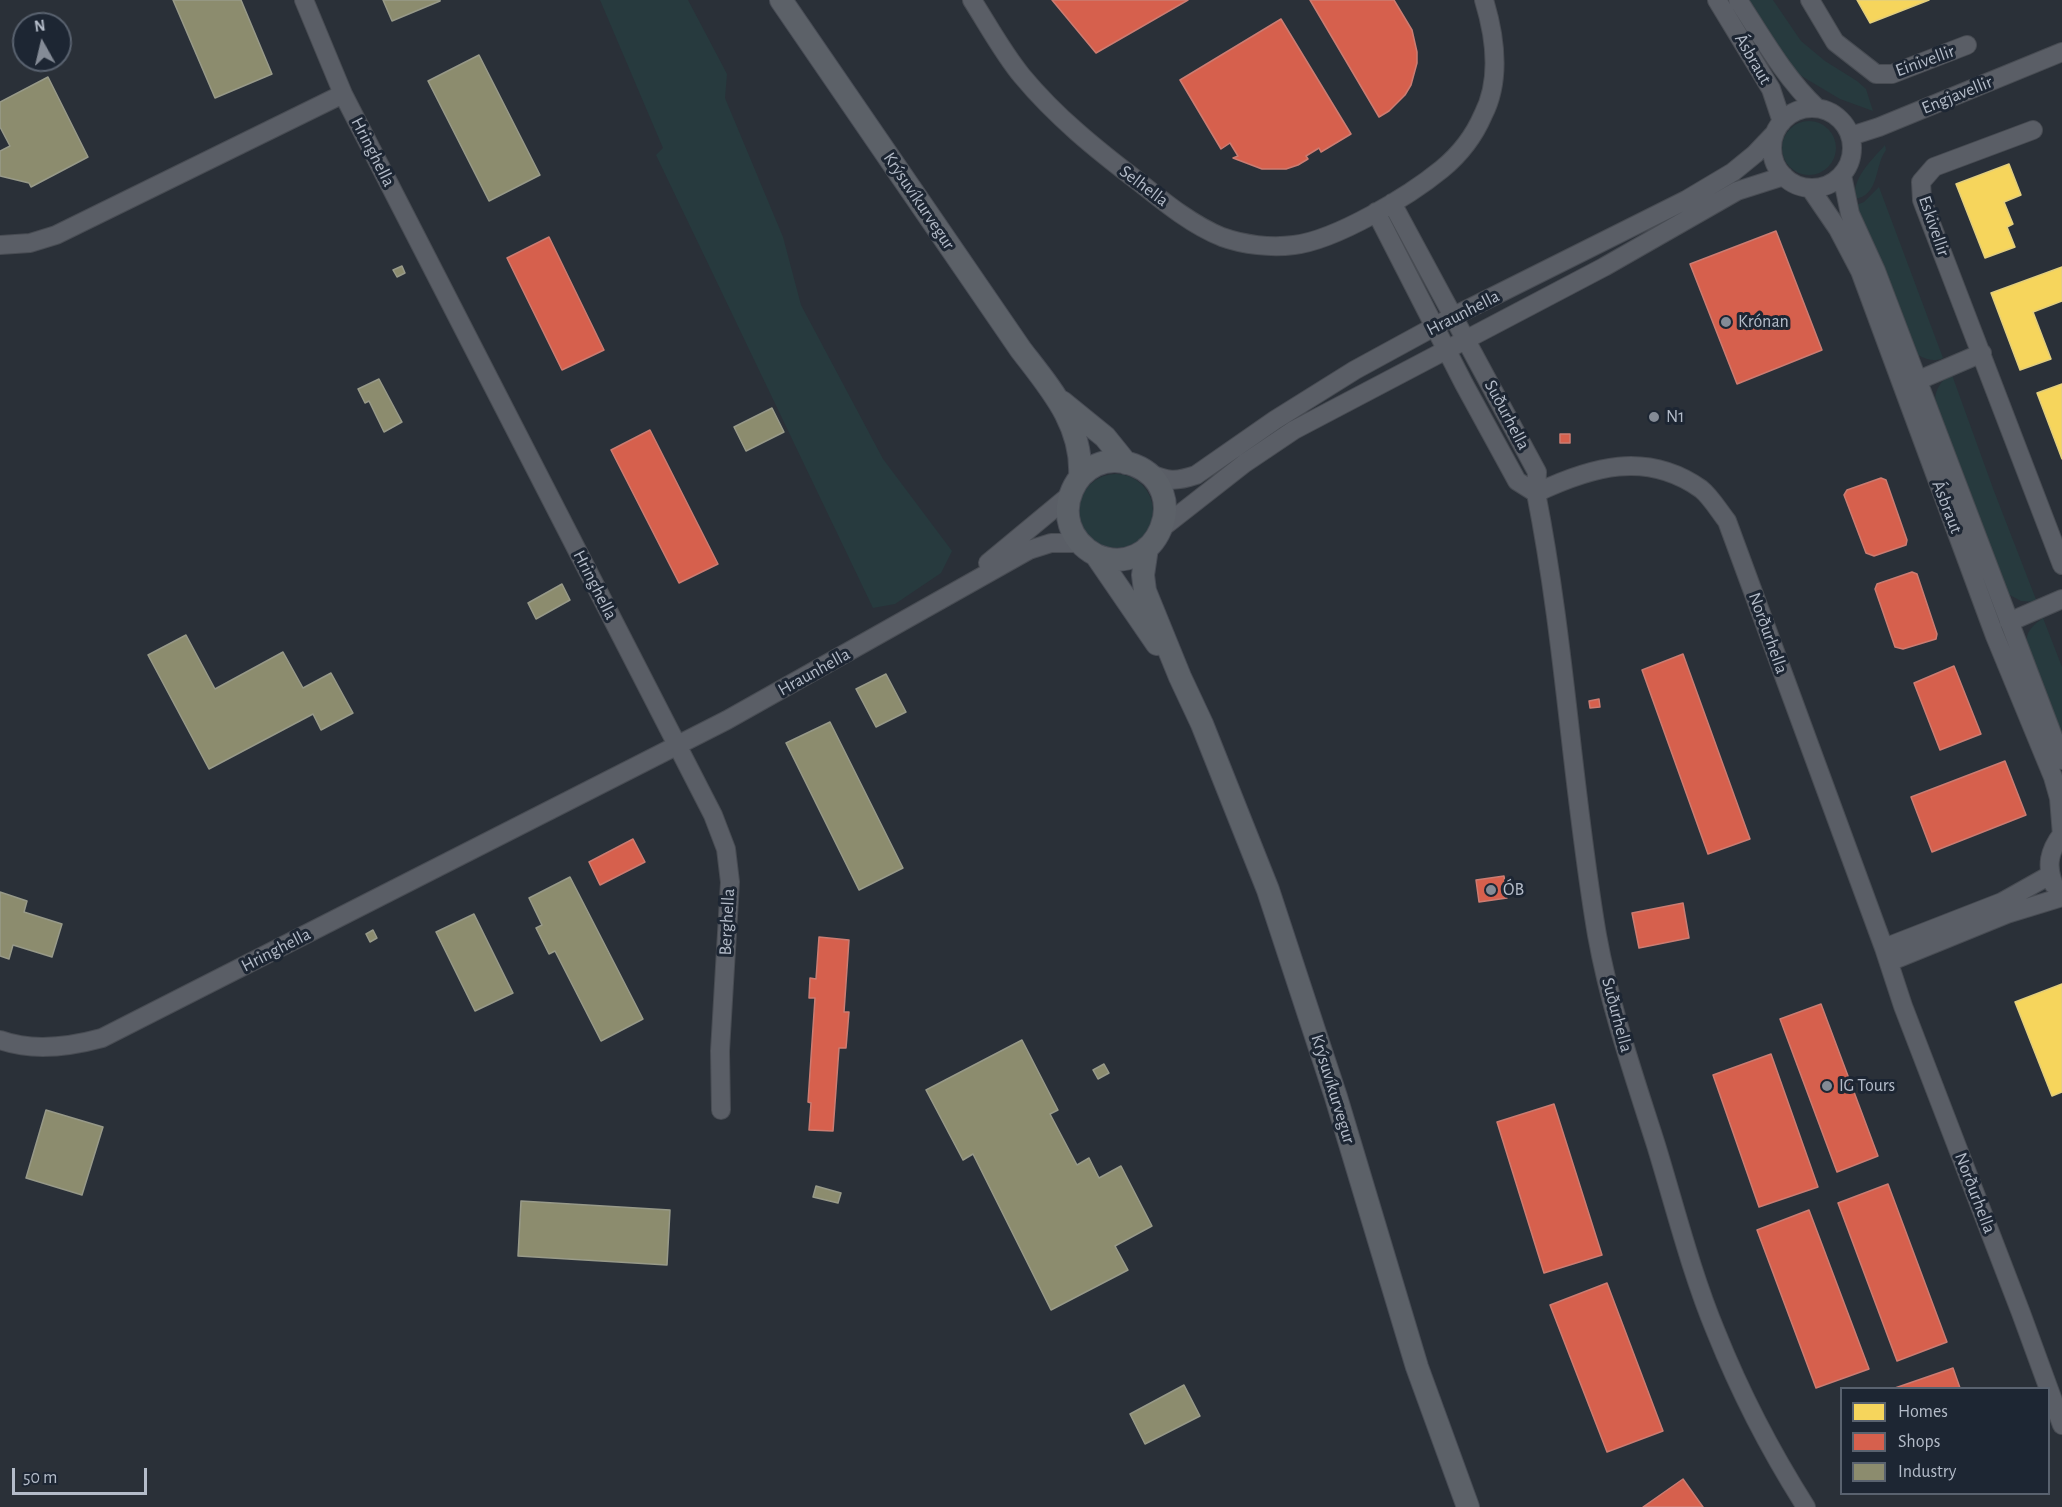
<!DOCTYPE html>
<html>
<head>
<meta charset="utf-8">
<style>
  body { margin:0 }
  #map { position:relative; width:2062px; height:1507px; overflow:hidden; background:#2a3038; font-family:"Alegreya Sans",sans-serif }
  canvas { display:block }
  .legend { position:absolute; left:1840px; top:1387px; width:210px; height:108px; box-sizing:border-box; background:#1d2633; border:2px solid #59626f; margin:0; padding:8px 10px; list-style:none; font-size:18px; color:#b4bcc9 }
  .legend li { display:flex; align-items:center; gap:12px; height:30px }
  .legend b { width:30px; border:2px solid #59626f }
  .north { position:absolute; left:12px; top:12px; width:60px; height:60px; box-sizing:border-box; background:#1d2633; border:2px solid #59626f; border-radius:50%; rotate:352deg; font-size:16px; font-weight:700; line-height:24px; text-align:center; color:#b4bcc9 }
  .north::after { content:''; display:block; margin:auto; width:21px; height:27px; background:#848b96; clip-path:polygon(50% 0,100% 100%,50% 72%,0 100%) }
  .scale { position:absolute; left:12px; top:1468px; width:135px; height:27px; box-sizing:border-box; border:3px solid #b4bcc9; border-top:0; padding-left:8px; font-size:18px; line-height:21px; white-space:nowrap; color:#b4bcc9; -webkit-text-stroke:4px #1d2633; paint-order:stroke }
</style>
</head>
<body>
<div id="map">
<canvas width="2062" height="1507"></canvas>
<ul class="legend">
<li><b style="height:16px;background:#f6d55c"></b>Homes</li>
<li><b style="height:16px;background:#d6604d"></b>Shops</li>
<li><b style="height:16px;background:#8c8c6e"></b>Industry</li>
</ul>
<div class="north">N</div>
<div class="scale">50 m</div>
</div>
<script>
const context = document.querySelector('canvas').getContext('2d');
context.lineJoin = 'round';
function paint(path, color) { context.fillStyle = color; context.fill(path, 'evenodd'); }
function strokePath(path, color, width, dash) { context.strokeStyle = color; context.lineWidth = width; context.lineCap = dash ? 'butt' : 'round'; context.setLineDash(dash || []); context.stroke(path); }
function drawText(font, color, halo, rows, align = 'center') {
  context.font = font + ' "Alegreya Sans",sans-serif'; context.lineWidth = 6; context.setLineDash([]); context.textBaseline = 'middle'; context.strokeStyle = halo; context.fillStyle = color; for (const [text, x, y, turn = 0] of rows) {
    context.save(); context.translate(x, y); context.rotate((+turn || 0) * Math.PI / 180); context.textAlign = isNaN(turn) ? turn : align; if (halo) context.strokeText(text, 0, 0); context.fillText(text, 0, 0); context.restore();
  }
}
paint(new Path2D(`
  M 600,0 L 688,0 L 727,74 L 725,98 L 783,237 L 801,305 L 883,459 L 952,551 L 941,573 L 895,604 L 873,608 L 656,155 L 663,148 Z
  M 1742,0 L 1773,0 L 1801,41 L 1825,61 L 1857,81 L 1866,89 L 1873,111 L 1840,99 L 1798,74 Z
  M1782 148a27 27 0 1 1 54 0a27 27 0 1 1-54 0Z
  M 1885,145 L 1886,150 C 1874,166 1880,196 1854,199 C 1854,176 1870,162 1885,145 Z
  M 1879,187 L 1943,358 C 1932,363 1921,358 1912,350 L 1854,206 L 1864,202 Z
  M 1952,375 L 1994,491 L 2037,602 L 2021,601 L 2008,594 L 1935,401 C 1935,390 1941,379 1952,375 Z
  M1079 511a37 37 0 1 1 74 0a37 37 0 1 1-74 0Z
  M 2043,618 L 2062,667 L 2062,741 L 2027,646 C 2025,632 2032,626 2043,618 Z`), '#273a3e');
const homes = new Path2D(`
  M 1857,0 L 1929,0 L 1870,23 Z
  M 2009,164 L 2021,195 L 2004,202 L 2013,224 L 2007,227 L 2015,247 L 1985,258 L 1956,184 Z
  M 2062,267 L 2062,301 L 2033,312 L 2051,359 L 2020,370 L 1991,293 Z
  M 2062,384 L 2062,459 L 2037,393 Z
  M 2062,984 L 2062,1092 L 2052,1096 L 2015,1002 Z`);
paint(homes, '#f6d55c');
strokePath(homes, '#e2ce7d', 1.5);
const shops = new Path2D(`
  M 1052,0 L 1188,0 L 1096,53 Z
  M 1310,0 L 1394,0 L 1412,30 L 1417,52 L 1417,63 L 1411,85 L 1405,95 L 1389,111 L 1379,117 Z
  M 1281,19 L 1351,134 L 1321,152 L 1319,148 L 1306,156 L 1308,159 L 1298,165 L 1286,169 L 1262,169 L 1233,158 L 1238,156 L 1230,143 L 1221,149 L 1180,80 Z
  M 1776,231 L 1822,350 L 1737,384 L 1690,264 Z
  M 549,237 L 604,350 L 562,370 L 507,258 Z
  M 650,430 L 718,564 L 679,583 L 611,450 Z
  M 1560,434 L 1570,434 L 1570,443 L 1560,443 Z
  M 1881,478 L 1886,480 L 1907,540 L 1906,545 L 1874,556 L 1866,553 L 1844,495 L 1847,490 Z
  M 1912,572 L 1917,574 L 1937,634 L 1936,639 L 1903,649 L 1895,647 L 1875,589 L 1877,584 Z
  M 1683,654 L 1750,839 L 1708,854 L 1642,670 Z
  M 1954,666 L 1981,734 L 1940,750 L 1914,683 Z
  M 1599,699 L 1600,707 L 1590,708 L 1589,701 Z
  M 2005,761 L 2026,815 L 1932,852 L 1911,797 Z
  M 633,839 L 645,862 L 600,885 L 589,862 Z
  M 1504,876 L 1507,898 L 1479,902 L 1476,880 Z
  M 1683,903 L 1689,938 L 1639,948 L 1632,913 Z
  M 819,937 L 849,940 L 844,1012 L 849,1012 L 846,1048 L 839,1048 L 833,1131 L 809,1130 L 811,1103 L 808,1102 L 815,998 L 809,998 L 810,978 L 816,979 Z
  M 1821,1004 L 1878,1156 L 1837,1172 L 1780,1019 Z
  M 1771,1054 L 1818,1187 L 1759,1207 L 1713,1075 Z
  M 1554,1104 L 1602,1255 L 1544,1273 L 1497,1122 Z
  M 1888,1184 L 1947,1342 L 1897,1361 L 1838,1203 Z
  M 1809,1210 L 1869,1369 L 1816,1388 L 1757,1230 Z
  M 1607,1283 L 1663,1431 L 1607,1452 L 1550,1305 Z
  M 1953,1368 L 1960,1388 L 1895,1388 Z
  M 1683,1479 L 1703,1507 L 1643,1507 Z`);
paint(shops, '#d6604d');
strokePath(shops, '#cc7c72', 1.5);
const industry = new Path2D(`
  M 173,0 L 241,0 L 272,74 L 215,98 Z
  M 383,0 L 440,0 L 440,1 L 392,21 Z
  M 479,55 L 540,175 L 489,201 L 428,81 Z
  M 48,77 L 88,157 L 31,187 L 29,183 L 0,176 L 0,151 L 10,146 L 0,127 L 0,102 Z
  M 402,266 L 405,273 L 397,277 L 393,270 Z
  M 379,379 L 402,422 L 384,432 L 369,401 L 365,403 L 358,389 Z
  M 772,408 L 784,432 L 746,451 L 734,427 Z
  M 562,584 L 570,600 L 536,619 L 528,603 Z
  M 186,635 L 215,689 L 283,652 L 303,688 L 331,673 L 353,713 L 321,730 L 313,714 L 209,769 L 148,655 Z
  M 886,674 L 906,712 L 876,727 L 856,689 Z
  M 830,722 L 903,868 L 859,890 L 786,743 Z
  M 570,877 L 643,1019 L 601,1041 L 555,951 L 549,954 L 536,928 L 542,925 L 529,898 Z
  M 0,892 L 27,901 L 24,912 L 62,924 L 52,957 L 13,945 L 9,959 L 0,956 Z
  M 474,914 L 513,993 L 475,1011 L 436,932 Z
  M 373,930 L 377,938 L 370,942 L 366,934 Z
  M 1022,1040 L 1058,1110 L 1050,1114 L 1077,1165 L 1089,1158 L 1099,1178 L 1121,1166 L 1152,1226 L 1115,1246 L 1128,1270 L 1051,1310 L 973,1154 L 963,1160 L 926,1090 Z
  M 1104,1064 L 1109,1073 L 1098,1079 L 1093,1070 Z
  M 46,1110 L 103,1127 L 82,1195 L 26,1178 Z
  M 816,1186 L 841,1193 L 838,1203 L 813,1197 Z
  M 521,1201 L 670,1210 L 667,1265 L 518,1256 Z
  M 1184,1385 L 1200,1416 L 1145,1444 L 1130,1414 Z`);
paint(industry, '#8c8c6e');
strokePath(industry, '#989a89', 1.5);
const minor = new Path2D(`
  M 304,0 L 343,94
  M 972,0 C 988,25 1003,53 1022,76 C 1056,117 1097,150 1139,182 C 1164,202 1192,225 1222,237 C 1244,245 1271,248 1294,245 C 1336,240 1409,196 1442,169 C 1459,155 1474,136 1483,115 C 1501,80 1495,36 1484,0
  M 1717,0 L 1771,89 L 1782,122
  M 1738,0 C 1762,37 1785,78 1817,108
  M 1810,0 L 1835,42 L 1876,74 L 1892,74 L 1967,45
  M1772 148a40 40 0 1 1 80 0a40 40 0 1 1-80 0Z
  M 2033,130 L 1934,167 L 1921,182 L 1922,200 L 2062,565
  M 1851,136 L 1879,127 L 2062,52
  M 1842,175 L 1850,214 L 1876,271 L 2062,760
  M 1810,188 L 1838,229 L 1860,271 L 1995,636 L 2053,777 L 2059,798 L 2062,835
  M 1392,203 L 1537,472 L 1536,493 C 1565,639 1572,789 1597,935 C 1610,1007 1634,1076 1656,1145 C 1675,1207 1691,1272 1716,1332 C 1740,1392 1771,1452 1806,1507
  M 1376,212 L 1464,384 L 1517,481 L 1536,493
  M 0,245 L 30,243 L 56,235 L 343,94 L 713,815 L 726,849 L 730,882 L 720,1051 L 721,1110
  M 1919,380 L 1982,353
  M 1148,473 C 1168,481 1175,482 1196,475 L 1275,420 L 1355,370 L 1454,316 L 1686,200 L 1733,172 L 1755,154 L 1775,133
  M 1536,493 C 1591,467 1646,450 1701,489 C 1711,497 1719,511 1727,521 L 1884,948 L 1903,1006 L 2021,1313 L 2062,1425
  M 1162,528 L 1245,463 L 1294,430 L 1604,267 L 1737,191 L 1784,176
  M 988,563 L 1070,495
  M 2009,622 L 2062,599
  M 2054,885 C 2046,866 2049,851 2062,834
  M 1884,948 L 2002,902 L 2050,875
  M 1889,962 L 2007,914 L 2062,897
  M 0,1040 C 33,1052 69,1047 102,1038 L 727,720 L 1029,550 L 1051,543 L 1079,543`);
const major = new Path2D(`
  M 781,0 L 1021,350 C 1051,389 1083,425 1080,477
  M 1062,402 L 1105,437 L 1126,463
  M 1147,548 L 1143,575 L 1145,591 L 1180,677 L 1202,724 L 1268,890 L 1336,1097 L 1417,1367 L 1468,1507
  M 1096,555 C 1157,581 1195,489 1134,465 C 1077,442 1039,525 1096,555 L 1157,644`);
strokePath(minor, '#484c53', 20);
strokePath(major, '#484c55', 24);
strokePath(minor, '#5a5e66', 18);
strokePath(major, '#5c6168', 22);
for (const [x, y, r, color] of [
  [1726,322,6,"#848b96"],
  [1654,417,6,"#848b96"],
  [1491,890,6,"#848b96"],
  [1827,1086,6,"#848b96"]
]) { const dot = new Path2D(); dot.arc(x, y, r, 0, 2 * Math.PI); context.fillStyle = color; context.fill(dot); strokePath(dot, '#1d2633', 2); }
drawText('18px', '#b4bcc9', '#1d2633', [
  ["Ásbraut",1753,59,60],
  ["Einivellir",1925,61,-20],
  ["Engjavellir",1957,95,-22],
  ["Hringhella",373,152,63],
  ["Selhella",1144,186,37],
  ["Krýsuvíkurvegur",919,201,56],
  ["Eskivellir",1934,226,71],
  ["Hraunhella",1463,313,-27],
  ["Suðurhella",1507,415,62],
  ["Ásbraut",1947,507,69],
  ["Hringhella",595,585,63],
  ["Norðurhella",1768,633,70],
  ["Hraunhella",814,672,-29],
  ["Berghella",727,922,-87],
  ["Hringhella",276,950,-27],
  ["Suðurhella",1617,1015,75],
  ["Krýsuvíkurvegur",1333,1089,73],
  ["Norðurhella",1975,1193,69]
]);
drawText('18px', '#b4bcc9', '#1d2633', [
  ["Krónan",1738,322],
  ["N1",1666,417],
  ["ÓB",1503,890],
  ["IG Tours",1839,1086]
], 'left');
</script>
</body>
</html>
